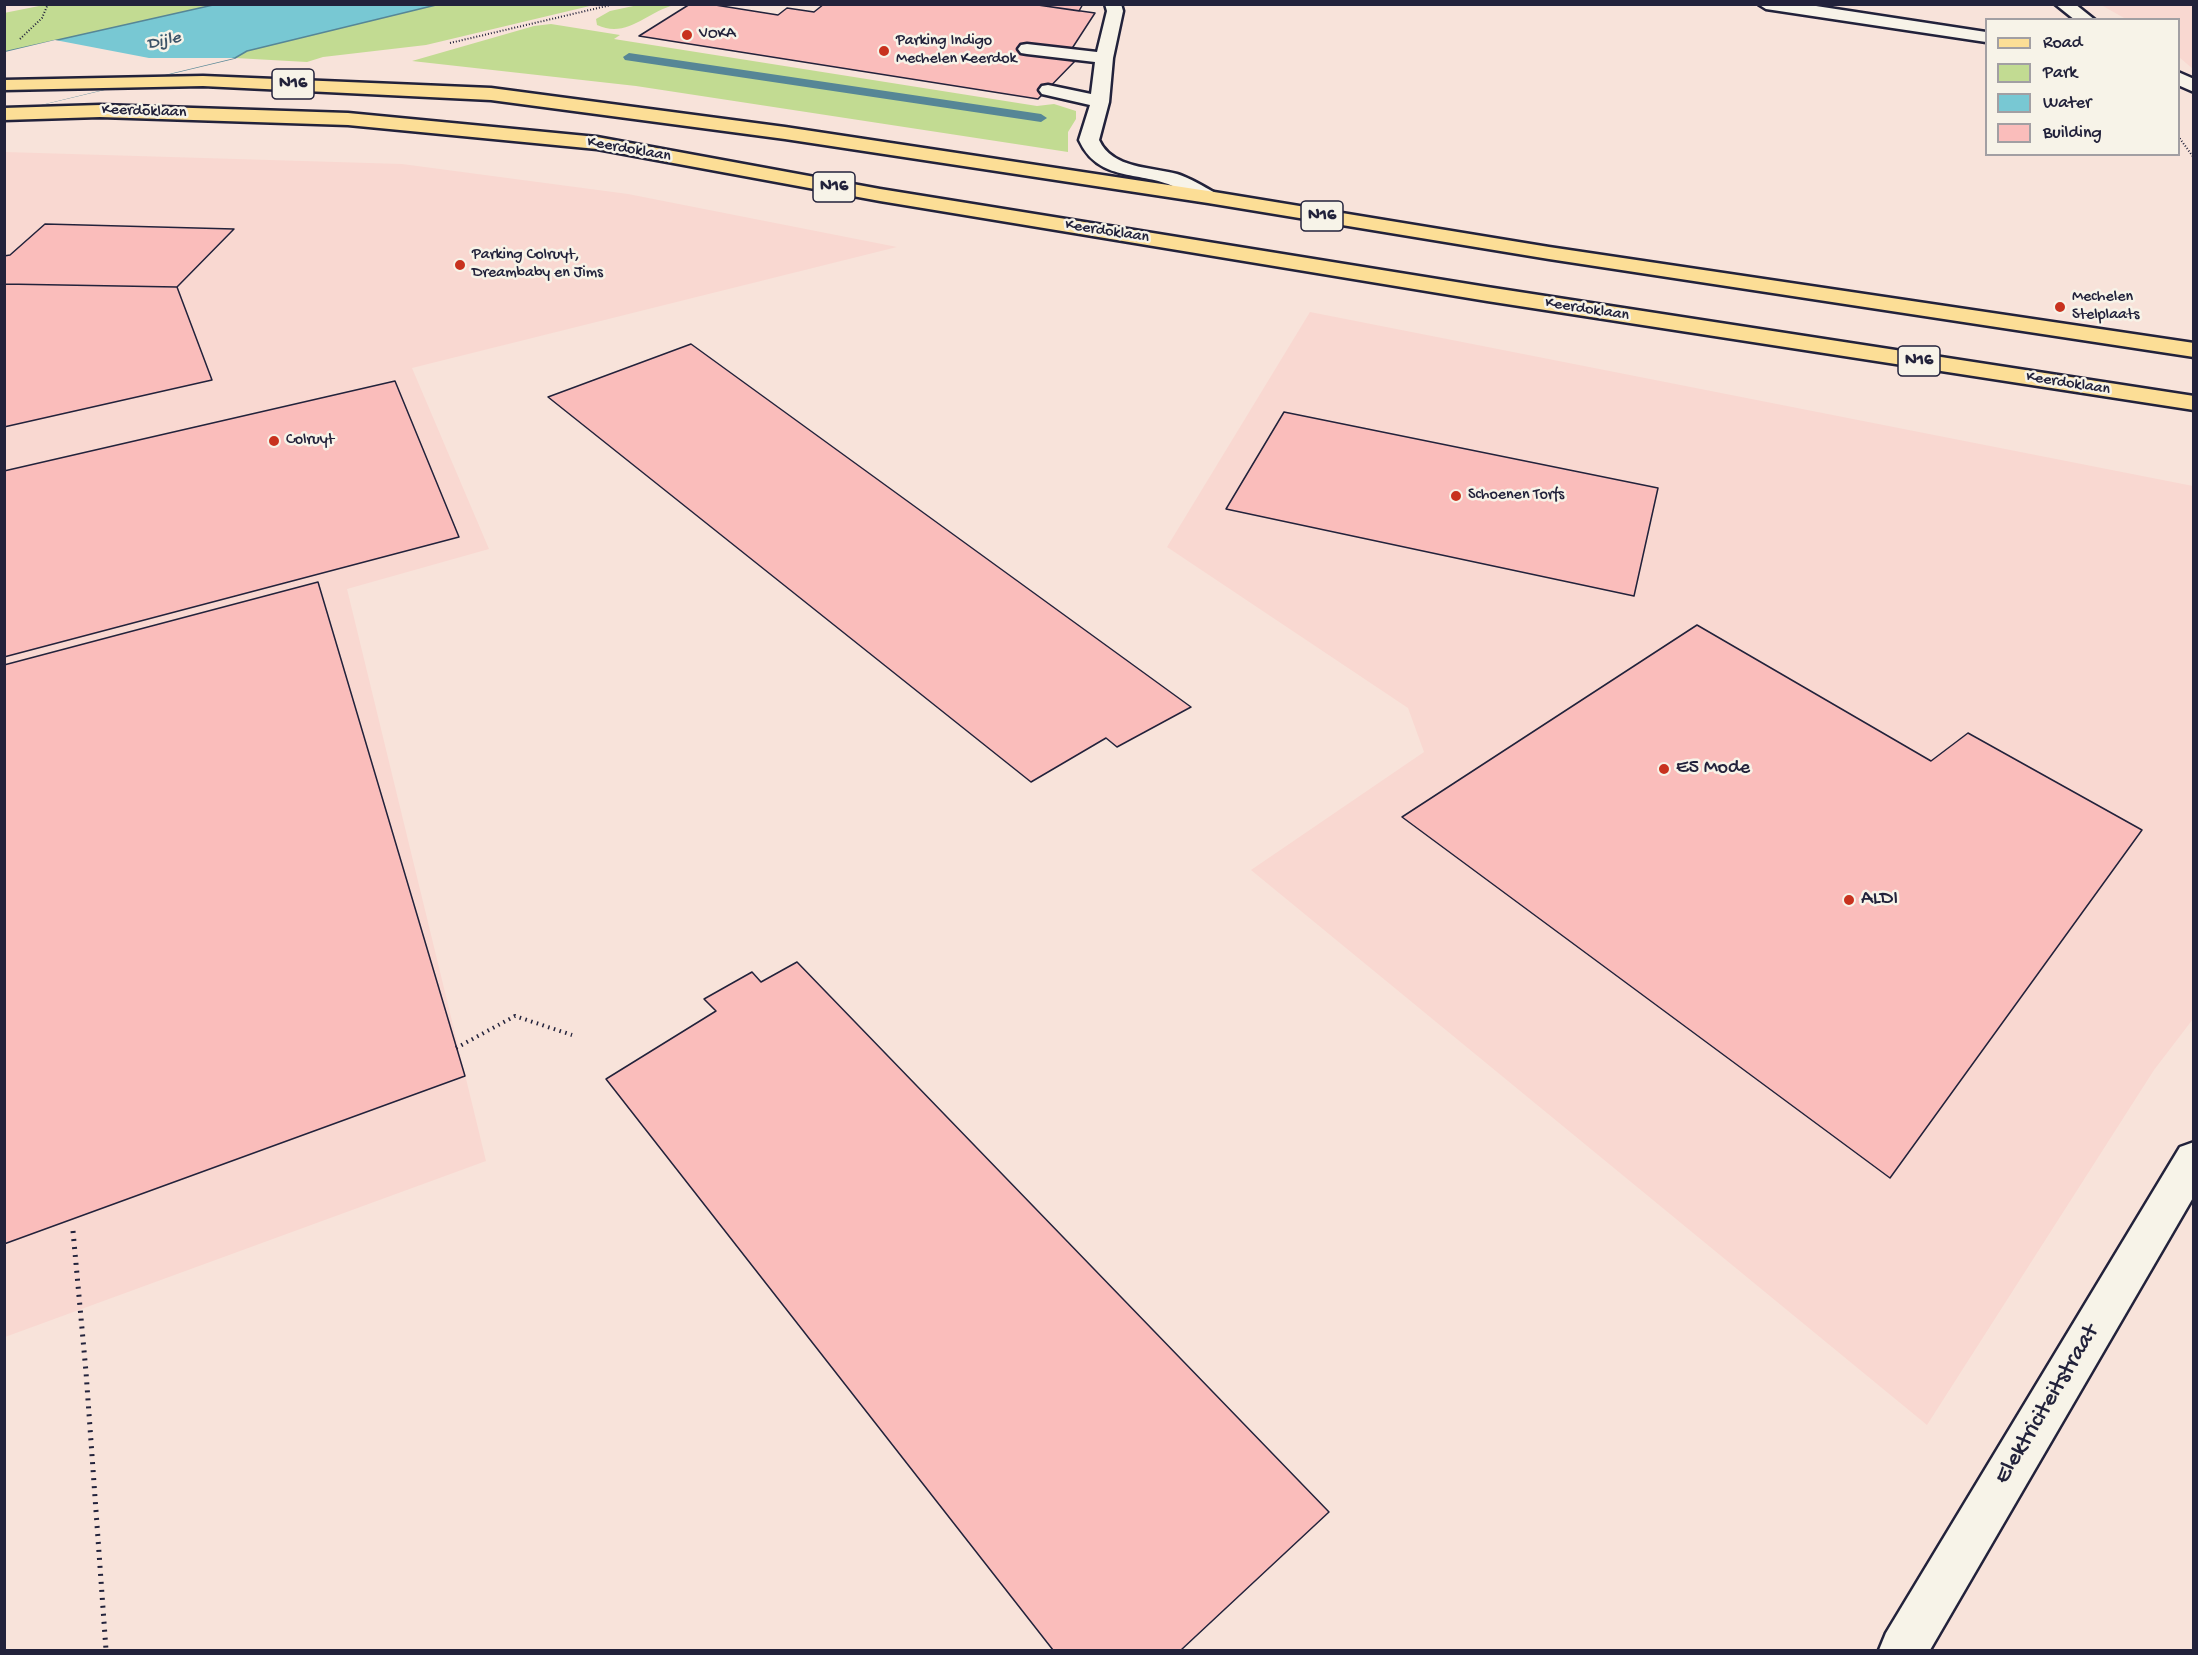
<!DOCTYPE html>
<html>
<head>
<meta charset="utf-8">
<style>
  body { margin:0 }
  #map { position:relative; width:2198px; height:1655px; overflow:hidden; background:#f8e3da; font-family:"Gochi Hand",sans-serif }
  canvas { display:block }
  .frame { position:absolute; inset:0; border:6px solid #22223b; pointer-events:none }
  .legend { position:absolute; left:1985px; top:18px; width:195px; height:138px; box-sizing:border-box; background:#f7f3e8; border:2px solid #a29fa3; margin:0; padding:8px 10px; list-style:none; font-size:18px; color:#22223b }
  .legend li { display:flex; align-items:center; gap:12px; height:30px }
  .legend b { width:30px; border:2px solid #a29fa3 }
</style>
</head>
<body>
<div id="map">
<canvas width="2198" height="1655"></canvas>
<div class="frame"></div>
<ul class="legend">
<li><b style="height:8px;background:#fcde96"></b>Road</li>
<li><b style="height:16px;background:#c2db92"></b>Park</li>
<li><b style="height:16px;background:#78c8d3"></b>Water</li>
<li><b style="height:16px;background:#fabdbb"></b>Building</li>
</ul>
</div>
<script>
const context = document.querySelector('canvas').getContext('2d');
context.lineJoin = 'round';
function paint(path, color) { context.fillStyle = color; context.fill(path, 'evenodd'); }
function strokePath(path, color, width, dash) { context.strokeStyle = color; context.lineWidth = width; context.lineCap = dash ? 'butt' : 'round'; context.setLineDash(dash || []); context.stroke(path); }
function drawText(font, color, halo, rows, align = 'center') {
  context.font = font + ' "Gochi Hand",sans-serif'; context.lineWidth = 5; context.setLineDash([]); context.textBaseline = 'middle'; context.strokeStyle = halo; context.fillStyle = color; for (const [text, x, y, turn = 0] of rows) {
    context.save(); context.translate(x, y); context.rotate((+turn || 0) * Math.PI / 180); context.textAlign = isNaN(turn) ? turn : align; if (halo) context.strokeText(text, 0, 0); context.fillText(text, 0, 0); context.restore();
  }
}
paint(new Path2D(`
  M 2101,5 L 2193,5 L 2193,69 L 2179,57 L 2178,20 L 2126,19 Z
  M 5,152 L 402,164 L 628,194 L 897,247 L 412,368 L 489,549 L 347,589 L 486,1161 L 5,1337 Z
  M 1310,312 L 2193,486 L 2193,1019 L 2154,1070 L 1927,1425 L 1251,870 L 1424,752 L 1408,708 L 1167,547 Z`), '#f9d8d1');
paint(new Path2D(`
  M 49,4 L 213,5 L 5,52 L 4,13 Z
  M 436,5 L 594,5 L 426,45 L 323,57 L 307,62 L 235,58 L 247,51 Z
  M 638,5 L 674,5 C 647,12 627,39 597,25 L 596,19 L 610,11 Z
  M 551,24 L 620,35 L 614,39 L 1037,106 L 1054,104 L 1076,111 L 1076,119 L 1068,132 L 1068,152 L 636,86 L 412,61 L 534,26 Z`), '#c2db92');
const water = new Path2D(`
  M 213,5 L 436,5 L 247,51 L 235,58 L 5,113 L 4,52 Z`);
paint(water, '#78c8d3');
strokePath(water, '#568696', 1.5);
paint(new Path2D(`
  M 55,40 L 149,58 L 235,58 L 4,114 L 5,52 Z`), '#f8e3da');
paint(new Path2D(`
  M 629,53 L 1041,114 L 1047,118 L 1041,122 L 625,60 L 623,57 Z`), '#568696');
const building = new Path2D(`
  M 690,4 L 709,4 L 778,15 L 787,8 L 814,12 L 824,4 L 1031,4 L 1095,13 L 1071,50 L 1022,53 L 1076,60 L 1038,99 L 639,36 Z
  M 1031,4 L 1083,4 L 1079,11 Z
  M 45,224 L 234,229 L 177,287 L 4,284 L 4,256 L 10,255 Z
  M 4,284 L 177,287 L 212,380 L 4,427 Z
  M 691,344 L 1191,707 L 1117,747 L 1106,738 L 1031,782 L 548,397 Z
  M 395,381 L 459,537 L 4,657 L 4,471 Z
  M 1284,412 L 1658,488 L 1634,596 L 1226,509 Z
  M 318,582 L 465,1076 L 4,1244 L 4,665 Z
  M 1697,625 L 1931,761 L 1968,733 L 2142,830 L 1890,1178 L 1402,817 Z
  M 797,962 L 1329,1512 L 1181,1650 L 1053,1650 L 606,1079 L 716,1011 L 704,999 L 752,972 L 761,982 Z`);
paint(building, '#fabdbb');
strokePath(building, '#22223b', 1.5);
const lane = new Path2D(`
  M 1105,4 L 1121,4 L 1123,11 L 1113,58 L 1109,102 L 1099,140 C 1112,169 1152,167 1177,174 C 1190,178 1203,186 1215,193 L 1218,197 L 1215,201 C 1198,206 1184,190 1168,184 C 1135,172 1097,180 1079,140 L 1090,105 L 1042,94 L 1039,90 L 1042,86 L 1048,85 L 1091,94 L 1095,62 L 1027,54 L 1021,53 L 1018,49 L 1021,45 L 1027,44 L 1097,52 L 1107,11 Z
  M 1758,4 L 1803,4 L 1986,32 L 1986,42 L 1766,9 Z
  M 2055,4 L 2075,4 L 2095,20 L 2075,20 Z
  M 2178,72 L 2194,79 L 2194,92 L 2178,85 Z`);
const secondary = new Path2D(`
  M 2194,1142 L 2194,1196 L 1930,1650 L 1879,1650 L 1886,1633 L 2180,1147 Z`);
const primary = new Path2D(`
  M 203,76 L 491,88 L 785,127 L 1208,191 L 1549,247 L 2194,343 L 2194,357 L 1549,259 L 1208,203 L 785,139 L 491,100 L 203,86 L 4,90 L 4,80 Z
  M 100,105 L 348,113 L 597,137 L 880,189 L 1487,287 L 2194,396 L 2194,410 L 1487,301 L 880,201 L 597,149 L 348,125 L 100,117 L 4,120 L 4,108 Z`);
strokePath(lane, '#22223b', 5);
strokePath(secondary, '#22223b', 5);
strokePath(primary, '#22223b', 5);
strokePath(new Path2D(`
  M 20,39 L 42,18 L 48,4
  M 450,43 L 615,4
  M 2178,136 L 2194,158`), '#22223b', 2, [1, 2]);
strokePath(new Path2D(`
  M 456,1048 L 515,1016 L 572,1035`), '#22223b', 4, [1.5, 4.5]);
strokePath(new Path2D(`
  M 73,1231 L 86,1372 L 106,1650`), '#22223b', 5, [2, 6]);
paint(lane, '#f7f3e8');
paint(secondary, '#f7f3e8');
paint(primary, '#fcde96');
for (const [x, y, r, color] of [
  [687,35,6,"#c8321e"],
  [884,51,6,"#c8321e"],
  [460,265,6,"#c8321e"],
  [2060,307,6,"#c8321e"],
  [274,441,6,"#c8321e"],
  [1456,496,6,"#c8321e"],
  [1664,769,6,"#c8321e"],
  [1849,900,6,"#c8321e"]
]) { const dot = new Path2D(); dot.arc(x, y, r, 0, 2 * Math.PI); context.fillStyle = color; context.fill(dot); strokePath(dot, '#f7f3e8', 2); }
drawText('16px', '#22223b', '#f7f3e8', [
  ["VOKA",699,35],
  ["Parking Indigo",896,42],
  ["Mechelen Keerdok",896,60],
  ["Parking Colruyt,",472,256],
  ["Dreambaby en Jims",472,274],
  ["Mechelen",2072,298],
  ["Stelplaats",2072,316],
  ["Colruyt",286,441],
  ["Schoenen Torfs",1468,496]
], 'left');
drawText('16px', '#22223b', '#f7f3e8', [
  ["Keerdoklaan",144,112,2],
  ["Keerdoklaan",629,150,10],
  ["Keerdoklaan",1107,232,9],
  ["Keerdoklaan",1587,310,9],
  ["Keerdoklaan",2068,384,9]
]);
drawText('italic 18px', '#3c5469', '#f7f3e8', [
  ["Dijle",164,42,-13]
]);
for (const [x, y, w] of [
  [293,84,42],
  [834,187,42],
  [1322,216,42],
  [1919,361,42]
]) { const box = new Path2D(); box.roundRect(x - w / 2, y - 15, w, 30, 4.5); context.fillStyle = '#f7f3e8'; context.fill(box); strokePath(box, '#22223b', 1.5); }
drawText('bold 18px', '#22223b', null, [
  ["N16",293,84],
  ["N16",834,187],
  ["N16",1322,216],
  ["N16",1919,361]
]);
drawText('20px', '#22223b', '#f7f3e8', [
  ["E5 Mode",1676,769],
  ["ALDI",1861,900]
], 'left');
drawText('24px', '#22223b', '#f7f3e8', [
  ["Elektriciteitstraat",2048,1405,-59]
]);
</script>
</body>
</html>
